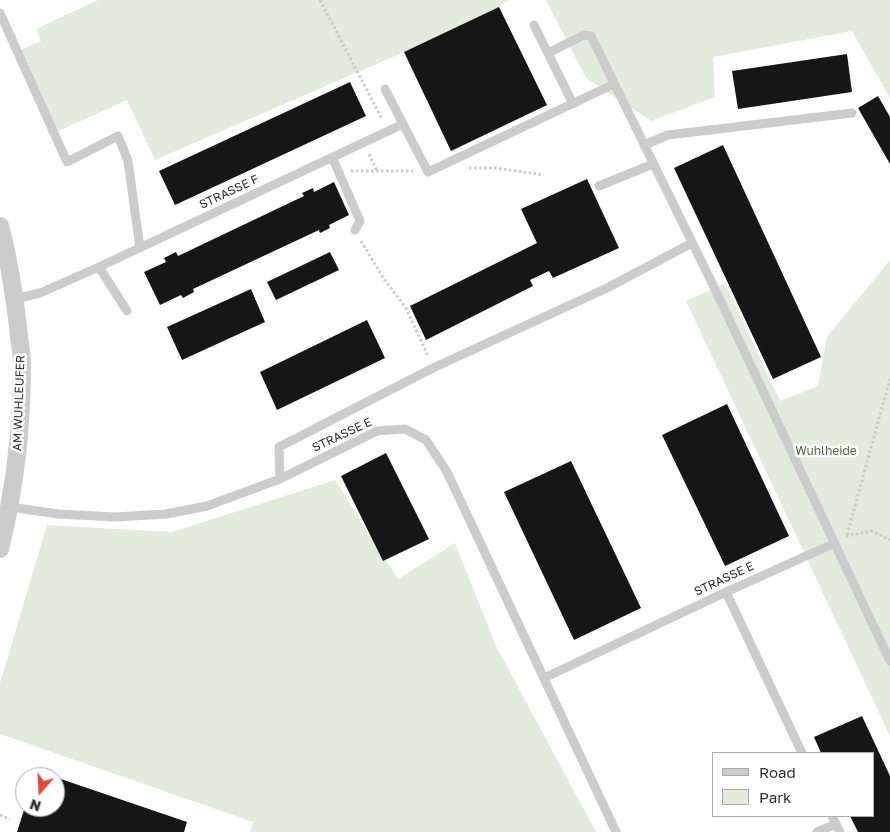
<!DOCTYPE html>
<html>
<head>
<meta charset="utf-8">
<style>
  body { margin:0 }
  #map { position:relative; width:890px; height:832px; overflow:hidden; background:#fff; font-family:"Golos Text",sans-serif }
  canvas { display:block }
  .legend { position:absolute; left:712px; top:752px; width:162px; height:65px; box-sizing:border-box; background:#fff; border:1px solid #acacac; margin:0; padding:6px 9px; list-style:none; font-size:15px; color:#2f2f2f }
  .legend li { display:flex; align-items:center; gap:10px; height:25px }
  .legend b { width:25px; border:1px solid #acacac }
  .north { position:absolute; left:15px; top:767px; width:50px; height:50px; box-sizing:border-box; background:#fff; border:1px solid #acacac; border-radius:50%; rotate:199deg; font-size:14px; font-weight:700; line-height:20px; text-align:center; color:#2f2f2f }
  .north::after { content:''; display:block; margin:auto; width:18px; height:22px; background:#e34934; clip-path:polygon(50% 0,100% 100%,50% 72%,0 100%) }
</style>
</head>
<body>
<div id="map">
<canvas width="890" height="832"></canvas>
<ul class="legend">
<li><b style="height:6px;background:#ccc"></b>Road</li>
<li><b style="height:14px;background:#e2ecdd"></b>Park</li>
</ul>
<div class="north">N</div>
</div>
<script>
const context = document.querySelector('canvas').getContext('2d');
context.lineJoin = 'round';
function paint(path, color) { context.fillStyle = color; context.fill(path, 'evenodd'); }
function strokePath(path, color, width, dash) { context.strokeStyle = color; context.lineWidth = width; context.lineCap = dash ? 'butt' : 'round'; context.setLineDash(dash || []); context.stroke(path); }
function drawText(font, color, halo, rows, align = 'center') {
  context.font = font + ' "Golos Text",sans-serif'; context.lineWidth = 5; context.setLineDash([]); context.textBaseline = 'middle'; context.strokeStyle = halo; context.fillStyle = color; for (const [text, x, y, turn = 0] of rows) {
    context.save(); context.translate(x, y); context.rotate((+turn || 0) * Math.PI / 180); context.textAlign = isNaN(turn) ? turn : align; if (halo) context.strokeText(text, 0, 0); context.fillText(text, 0, 0); context.restore();
  }
}
paint(new Path2D(`
  M 98,0 L 509,0 L 499,7 L 404,52 L 155,160 L 127,100 L 54,133 L 18,51 L 41,41 L 36,29 Z
  M 546,0 L 890,0 L 890,98 L 852,31 L 713,57 L 715,97 L 651,121 L 586,78 Z
  M 890,260 L 890,736 L 686,301 L 725,283 L 780,401 L 818,386 L 827,337 Z
  M 335,480 L 398,579 L 455,543 L 496,646 L 596,832 L 250,832 L 253,822 L 0,734 L 0,683 L 47,525 L 172,532 Z`), '#e2ecdd');
paint(new Path2D(`
  M 499,7 L 547,105 L 451,151 L 404,52 Z
  M 847,54 L 852,92 L 738,109 L 732,71 Z
  M 350,82 L 366,116 L 175,205 L 159,171 Z
  M 878,96 L 890,117 L 890,164 L 858,108 Z
  M 723,145 L 821,357 L 773,379 L 674,168 Z
  M 587,179 L 619,248 L 553,278 L 549,271 L 530,280 L 533,286 L 426,340 L 410,306 L 537,243 L 521,209 Z
  M 334,182 L 349,215 L 329,225 L 330,228 L 320,233 L 319,230 L 193,289 L 194,292 L 183,298 L 181,295 L 160,305 L 144,272 L 166,262 L 164,258 L 176,252 L 178,256 L 304,196 L 302,193 L 313,188 L 314,192 Z
  M 330,252 L 339,270 L 276,300 L 267,282 Z
  M 251,289 L 265,322 L 182,360 L 167,327 Z
  M 367,320 L 385,358 L 277,410 L 260,372 Z
  M 727,404 L 789,536 L 725,566 L 662,435 Z
  M 386,453 L 429,539 L 383,561 L 341,476 Z
  M 571,461 L 641,608 L 574,640 L 504,492 Z
  M 862,716 L 890,776 L 890,832 L 858,832 L 850,816 L 874,816 L 874,753 L 821,753 L 814,737 Z
  M 38,771 L 54,777 L 36,777 Z
  M 55,777 L 187,822 L 184,832 L 17,832 L 25,807 L 55,807 Z`), '#161616');
strokePath(new Path2D(`
  M 320,0 L 382,119
  M 369,154 L 377,171
  M 469,168 L 496,168 L 544,175
  M 351,171 L 413,171
  M 361,241 L 384,279 L 406,308 L 428,356
  M 847,535 L 890,379
  M 846,536 L 872,531 L 890,540
  M 0,815 L 10,819`), '#ccc', 3, [2.5, 2.5]);
strokePath(new Path2D(`
  M 0,13 L 67,162 L 118,136 L 128,161 L 140,248
  M 534,25 L 573,104
  M 548,53 L 584,35 L 591,36 L 714,287 L 890,661
  M 385,89 L 403,124
  M 644,145 L 668,135 L 852,113
  M 332,157 L 360,221 L 355,230
  M 599,186 L 653,164
  M 99,267 L 127,311
  M 15,299 L 40,293 L 99,267 L 403,124 L 428,172 L 614,84
  M 280,479 L 279,447 L 433,368 L 607,288 L 692,243
  M 10,507 L 58,514 L 115,517 L 166,514 L 207,506 L 280,479 L 377,431 L 405,429 L 426,440 L 447,472 L 616,832
  M 726,592 L 802,753
  M 544,678 L 726,592 L 835,543
  M 832,816 L 840,832
  M 817,832 L 836,824`), '#ccc', 9);
strokePath(new Path2D(`
  M 0,226 C 9,259 14,293 18,327 C 19,339 22,352 22,365 C 22,427 15,489 0,549`), '#ccc', 18);
drawText('12px', '#2f2f2f', '#fff', [
  ["STRASSE F",229,192,-25],
  ["AM WUHLEUFER",19,403,-88],
  ["STRASSE E",342,435,-25],
  ["STRASSE E",724,579,-25]
]);
drawText('12px', '#496b3d', '#fff', [
  ["Wuhlheide",826,451]
]);
</script>
</body>
</html>
